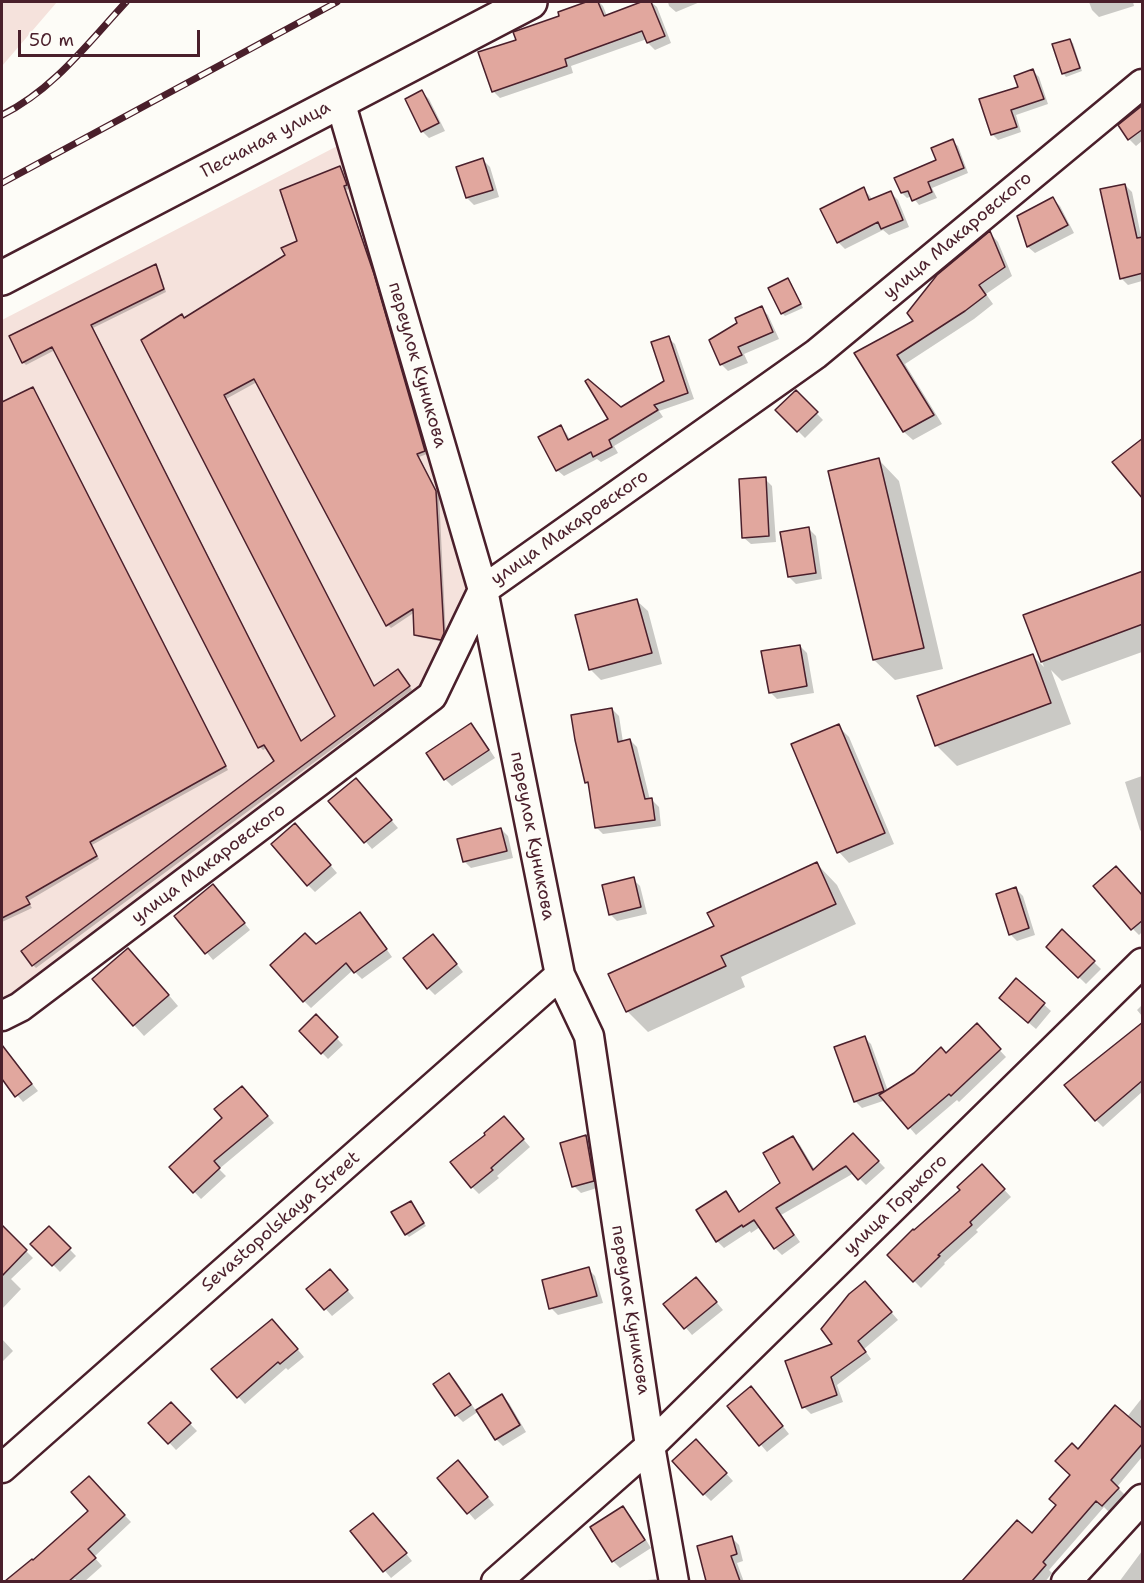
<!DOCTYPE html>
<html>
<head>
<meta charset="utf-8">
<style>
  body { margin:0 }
  #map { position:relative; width:1144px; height:1583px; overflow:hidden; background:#fdfcf7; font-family:"Shantell Sans",sans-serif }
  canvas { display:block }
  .frame { position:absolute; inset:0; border:3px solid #4a1f2b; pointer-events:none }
  .scale { position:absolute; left:18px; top:30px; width:182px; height:27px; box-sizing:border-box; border:3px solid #4a1f2b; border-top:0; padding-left:8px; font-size:18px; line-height:21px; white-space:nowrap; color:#4a1f2b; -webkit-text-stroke:4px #fdfcf7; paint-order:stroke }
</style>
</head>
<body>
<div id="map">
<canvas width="1144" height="1583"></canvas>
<div class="frame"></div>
<div class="scale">50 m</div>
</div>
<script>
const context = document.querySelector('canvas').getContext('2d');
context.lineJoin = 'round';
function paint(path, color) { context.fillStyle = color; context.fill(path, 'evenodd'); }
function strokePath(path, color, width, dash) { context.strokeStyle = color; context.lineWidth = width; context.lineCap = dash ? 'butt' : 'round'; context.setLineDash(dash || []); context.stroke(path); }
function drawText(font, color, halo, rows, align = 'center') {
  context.font = font + ' "Shantell Sans",sans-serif'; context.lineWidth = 5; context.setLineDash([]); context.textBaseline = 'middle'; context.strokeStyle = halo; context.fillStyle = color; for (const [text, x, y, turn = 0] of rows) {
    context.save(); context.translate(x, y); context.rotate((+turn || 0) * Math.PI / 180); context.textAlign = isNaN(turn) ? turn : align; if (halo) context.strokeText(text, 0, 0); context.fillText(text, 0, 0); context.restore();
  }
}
paint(new Path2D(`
  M 2,2 L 57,2 L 2,66 Z
  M 347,141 L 477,589 L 429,694 L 2,1004 L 2,320 Z`), '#f5e2dc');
paint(new Path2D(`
  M 590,2 L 599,2 L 603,6 L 607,16 L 645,2 L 651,2 L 657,7 L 671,43 L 655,50 L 648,43 L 647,39 L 571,66 L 573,73 L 500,98 L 493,91 L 517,41 L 561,16 L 559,13 Z
  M 668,2 L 700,2 L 676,12 L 669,6 Z
  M 1089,2 L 1133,2 L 1134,6 L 1099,17 L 1092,10 Z
  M 1069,40 L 1073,43 L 1082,71 L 1066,77 L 1063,73 Z
  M 1033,71 L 1039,77 L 1048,104 L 1016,115 L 1021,132 L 998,140 L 992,134 L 1020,88 Z
  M 422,92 L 429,99 L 445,131 L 429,138 L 422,131 Z
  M 1142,113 L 1142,141 L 1136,146 L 1129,139 Z
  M 952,141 L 958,146 L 968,173 L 932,188 L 937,198 L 919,205 L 912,196 L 907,198 L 902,193 L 938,160 Z
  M 483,160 L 490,167 L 499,197 L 474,205 L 467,198 L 458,168 Z
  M 340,168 L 343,171 L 349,189 L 346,190 L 376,279 L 427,454 L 419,457 L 439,495 L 446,637 L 444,642 L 419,637 L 416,634 L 415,612 L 391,628 L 388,625 L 257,382 L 226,399 L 375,688 L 401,673 L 412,690 L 36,968 L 33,965 L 276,761 L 268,747 L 263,750 L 260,747 L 55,350 L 26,365 L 23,362 L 155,265 L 158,268 L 166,292 L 93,328 L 302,742 L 337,716 L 182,316 L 185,319 L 286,255 L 299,241 Z
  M 1125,185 L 1132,192 L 1142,241 L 1142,281 L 1128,285 L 1121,278 Z
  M 863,189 L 870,196 L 872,200 L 891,193 L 898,200 L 909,227 L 889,235 L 883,230 L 845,249 L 838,242 Z
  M 1053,199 L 1060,206 L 1074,233 L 1035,253 L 1028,247 L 1019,217 Z
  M 990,233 L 998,242 L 1012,276 L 986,294 L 993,304 L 974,319 L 905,364 L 942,424 L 913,440 L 904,432 L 856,354 L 915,322 Z
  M 788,280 L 791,283 L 803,308 L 785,316 L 782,313 Z
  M 761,308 L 768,315 L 779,339 L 744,354 L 748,363 L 728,371 L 721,364 Z
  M 668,338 L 675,344 L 694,399 L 659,411 L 663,417 L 614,446 L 618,453 L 601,462 L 597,459 L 564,476 L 557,470 L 561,427 L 567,434 L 570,440 L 610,419 L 621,409 L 666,381 Z
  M 32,389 L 35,392 L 228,770 L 92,845 L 99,859 L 28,901 L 32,908 L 2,922 L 2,404 Z
  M 796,392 L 823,420 L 805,438 L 777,410 Z
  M 879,460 L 899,481 L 943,669 L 895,680 L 874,660 Z
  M 765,479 L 772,486 L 776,542 L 751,544 L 743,537 Z
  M 809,529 L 816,536 L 822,579 L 796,584 L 789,577 Z
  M 1142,573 L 1142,652 L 1062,681 L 1051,670 L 1071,724 L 957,766 L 936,745 L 1033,656 L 1044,667 L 1025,616 Z
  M 637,601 L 648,611 L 662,664 L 601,680 L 590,669 Z
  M 800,646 L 807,653 L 814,693 L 777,699 L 770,692 Z
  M 612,709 L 619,716 L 623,742 L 630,740 L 637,747 L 650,800 L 652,800 L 659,807 L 661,826 L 603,834 L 596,827 L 590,786 L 587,782 Z
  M 471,725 L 478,732 L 495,758 L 452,786 L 445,779 Z
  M 838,726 L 849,737 L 894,844 L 849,863 L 839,852 Z
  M 1142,776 L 1142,832 L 1140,830 L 1125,782 Z
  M 363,787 L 398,828 L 372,849 L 331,801 Z
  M 501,829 L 508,836 L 513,858 L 471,868 L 464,861 Z
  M 302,832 L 337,873 L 315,892 L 308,885 Z
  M 817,864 L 837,885 L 856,924 L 741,977 L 745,987 L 648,1032 L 627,1011 L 716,927 Z
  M 633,879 L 640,886 L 647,914 L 617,921 L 610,914 Z
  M 1016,889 L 1023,896 L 1035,935 L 1017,941 L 1010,934 Z
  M 220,893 L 250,930 L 213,960 L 176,916 Z
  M 1142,897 L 1142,932 L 1139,935 L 1132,928 Z
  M 360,914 L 367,921 L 392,957 L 362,979 L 353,970 L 311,1008 L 304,1001 L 316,946 Z
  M 1062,931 L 1101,969 L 1086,984 L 1048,947 Z
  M 440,943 L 463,972 L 435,995 L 428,988 Z
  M 139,960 L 178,1006 L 144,1036 L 134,1025 Z
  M 1017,980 L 1051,1011 L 1036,1029 L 1008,1005 Z
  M 1142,1005 L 1142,1016 L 1137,1010 Z
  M 316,1016 L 343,1045 L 328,1059 L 301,1031 Z
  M 977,1026 L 1006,1057 L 959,1102 L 957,1100 L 916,1135 L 886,1100 L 862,1108 L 855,1101 L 864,1037 L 871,1044 L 888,1091 L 946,1055 Z
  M 2,1046 L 38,1091 L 23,1102 L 2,1077 Z
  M 1142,1062 L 1142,1092 L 1103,1127 L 1096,1120 Z
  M 249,1095 L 274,1123 L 219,1169 L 226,1176 L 201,1199 L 171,1167 Z
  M 511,1125 L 530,1147 L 497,1176 L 499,1178 L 479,1194 L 472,1187 Z
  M 853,1135 L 885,1168 L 866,1185 L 854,1173 L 781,1215 L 800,1242 L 782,1255 L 775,1248 L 760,1227 L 751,1233 L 750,1231 L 724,1248 L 717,1241 L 725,1193 L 732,1200 L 740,1213 L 782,1184 L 793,1138 L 800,1145 L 815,1170 Z
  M 586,1137 L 593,1144 L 600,1187 L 581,1193 L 574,1186 Z
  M 982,1166 L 1011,1197 L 976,1230 L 978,1232 L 944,1263 L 945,1264 L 921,1288 L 889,1255 L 962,1190 Z
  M 413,1205 L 426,1226 L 409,1237 L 406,1234 Z
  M 2,1227 L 33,1258 L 11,1279 L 21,1289 L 2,1309 Z
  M 49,1228 L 76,1256 L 60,1272 L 33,1244 Z
  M 588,1269 L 595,1276 L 603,1303 L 558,1315 L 551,1308 Z
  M 337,1278 L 354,1298 L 332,1316 L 308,1289 Z
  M 703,1286 L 723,1310 L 692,1335 L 666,1304 Z
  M 872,1290 L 898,1320 L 864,1349 L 871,1359 L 837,1385 L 843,1402 L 811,1414 L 804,1407 L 834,1345 Z
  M 279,1327 L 304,1357 L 288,1370 L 286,1368 L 245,1404 L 213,1369 Z
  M 2,1339 L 13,1351 L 2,1362 Z
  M 449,1374 L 456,1381 L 476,1411 L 502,1396 L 509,1403 L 526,1432 L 503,1446 L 496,1439 L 479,1411 L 463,1422 L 456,1415 Z
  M 758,1395 L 789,1434 L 767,1452 L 729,1407 Z
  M 1142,1398 L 1142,1457 L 1117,1487 L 1125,1495 L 1109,1512 L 1104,1507 L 1049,1570 L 1052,1573 L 1045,1582 L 963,1582 L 968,1575 L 1032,1535 L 1058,1506 L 1071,1476 L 1078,1451 L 1127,1417 Z
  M 171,1404 L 197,1431 L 176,1450 L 151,1423 Z
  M 703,1448 L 733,1481 L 711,1501 L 704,1494 Z
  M 465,1469 L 494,1505 L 475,1520 L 439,1478 Z
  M 89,1478 L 131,1522 L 94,1557 L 102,1566 L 84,1582 L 78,1582 L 75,1579 L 71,1582 L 23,1582 L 17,1573 L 34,1562 L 91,1511 Z
  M 623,1508 L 630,1515 L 651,1548 L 620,1568 L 613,1561 Z
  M 380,1522 L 412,1561 L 391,1578 L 352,1532 Z
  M 732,1538 L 739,1545 L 743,1561 L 737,1563 L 744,1582 L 708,1582 L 698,1547 Z
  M 1142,1551 L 1142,1582 L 1119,1582 Z
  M 656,1579 L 659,1582 L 630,1582 Z`), '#0003');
const building = new Path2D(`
  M 586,2 L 598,2 L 604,16 L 641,2 L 651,2 L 665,36 L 647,43 L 642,31 L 565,59 L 567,66 L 492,92 L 478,52 L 516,40 L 513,32 L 559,16 L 558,12 Z
  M 1070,39 L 1080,68 L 1062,74 L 1052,44 Z
  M 1033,69 L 1044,99 L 1011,110 L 1017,127 L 991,135 L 979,99 L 1018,87 L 1014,76 Z
  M 422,90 L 439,123 L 421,132 L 405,99 Z
  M 1143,105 L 1143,129 L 1128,140 L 1118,125 Z
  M 953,139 L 964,168 L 928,182 L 932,192 L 912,201 L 908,191 L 901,193 L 894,178 L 936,160 L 931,148 Z
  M 483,158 L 493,190 L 466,198 L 456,167 Z
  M 340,166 L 347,185 L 344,186 L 374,274 L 425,451 L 417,454 L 436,491 L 444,633 L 441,640 L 414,635 L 413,609 L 386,626 L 254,379 L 224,395 L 374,686 L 398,669 L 410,686 L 32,966 L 21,951 L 274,761 L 264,745 L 258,748 L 52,347 L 22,363 L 9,336 L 156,264 L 164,289 L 91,325 L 301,741 L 335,716 L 141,340 L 182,314 L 184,318 L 285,255 L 281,248 L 297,241 L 280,190 Z
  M 1125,184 L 1137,238 L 1143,237 L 1143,273 L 1120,279 L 1100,189 Z
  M 864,187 L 869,200 L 891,191 L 903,220 L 881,229 L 878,222 L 837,243 L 820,209 Z
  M 1053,197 L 1068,225 L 1027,247 L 1017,216 Z
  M 990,231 L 1005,267 L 979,285 L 986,295 L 965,311 L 897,355 L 934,415 L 903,432 L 854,353 L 913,321 L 907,313 L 937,275 Z
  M 788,278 L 801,304 L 781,314 L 768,288 Z
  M 762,306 L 773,332 L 738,347 L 742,355 L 720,365 L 709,340 L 737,323 L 735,318 Z
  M 669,336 L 688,393 L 654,405 L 658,410 L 609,440 L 612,447 L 593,457 L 591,452 L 556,471 L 538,437 L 561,425 L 568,440 L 608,419 L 585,381 L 588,379 L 621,407 L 664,381 L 651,342 Z
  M 33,387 L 226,766 L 90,842 L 97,856 L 26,897 L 30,904 L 2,918 L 2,402 Z
  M 796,390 L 818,412 L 797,432 L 775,410 Z
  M 1143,438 L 1143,499 L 1112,462 Z
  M 879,458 L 924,648 L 873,660 L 828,471 Z
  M 766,477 L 769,536 L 742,538 L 739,479 Z
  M 809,527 L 816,573 L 788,577 L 780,532 Z
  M 1143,571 L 1143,624 L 1041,662 L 1023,615 Z
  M 637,599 L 652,653 L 589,670 L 575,615 Z
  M 800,645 L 807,686 L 769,693 L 761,651 Z
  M 1033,654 L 1051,703 L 935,746 L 917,696 Z
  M 612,708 L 618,742 L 630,739 L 645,799 L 652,798 L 655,820 L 595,828 L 588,782 L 585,783 L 575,740 L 571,715 Z
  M 471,723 L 489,750 L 444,780 L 426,753 Z
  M 839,724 L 885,833 L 837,853 L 791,744 Z
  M 356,778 L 392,820 L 364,843 L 328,801 Z
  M 295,823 L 331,865 L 307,886 L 271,844 Z
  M 501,828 L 507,851 L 463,862 L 457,839 Z
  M 817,862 L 836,904 L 721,956 L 726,966 L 626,1012 L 608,974 L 714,926 L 707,913 Z
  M 1116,866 L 1143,896 L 1143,920 L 1131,930 L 1093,886 Z
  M 634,877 L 641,907 L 609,915 L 602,885 Z
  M 213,884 L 245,923 L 205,954 L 174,916 Z
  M 1016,887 L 1029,928 L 1009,935 L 996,894 Z
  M 360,912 L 387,949 L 354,973 L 346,963 L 303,1002 L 270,965 L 305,933 L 316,944 Z
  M 1062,929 L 1095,961 L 1078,978 L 1046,947 Z
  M 433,934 L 457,964 L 427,989 L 403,958 Z
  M 128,948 L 169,995 L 133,1026 L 92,979 Z
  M 1016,978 L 1045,1003 L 1028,1023 L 999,998 Z
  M 316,1014 L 338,1037 L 321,1054 L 299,1031 Z
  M 1143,1022 L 1143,1080 L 1095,1121 L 1064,1085 Z
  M 977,1023 L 1001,1049 L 951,1096 L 949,1094 L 908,1129 L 879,1095 L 914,1073 L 941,1047 L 946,1053 Z
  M 865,1036 L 884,1091 L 854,1102 L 834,1047 Z
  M 2,1045 L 32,1084 L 15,1097 L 2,1079 Z
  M 242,1086 L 268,1116 L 214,1161 L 220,1168 L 193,1193 L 169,1167 L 222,1118 L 214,1109 Z
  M 504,1116 L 524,1139 L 491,1168 L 493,1170 L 471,1188 L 450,1162 L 485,1135 L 484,1133 Z
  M 853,1133 L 879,1161 L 858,1180 L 846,1166 L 776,1208 L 794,1235 L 774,1249 L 754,1220 L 743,1227 L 742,1225 L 716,1242 L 696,1210 L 726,1191 L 739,1212 L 780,1183 L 763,1153 L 793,1136 L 813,1170 Z
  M 586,1135 L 594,1181 L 572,1187 L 560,1143 Z
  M 982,1164 L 1005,1189 L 970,1222 L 972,1225 L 938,1255 L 940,1256 L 913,1282 L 887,1255 L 913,1229 L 914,1230 L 960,1190 L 957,1187 Z
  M 411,1201 L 424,1223 L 405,1235 L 391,1212 Z
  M 2,1225 L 27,1250 L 2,1276 Z
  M 49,1226 L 71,1248 L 52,1266 L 30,1244 Z
  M 589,1267 L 597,1296 L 549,1309 L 542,1280 Z
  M 330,1269 L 348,1290 L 324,1310 L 306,1289 Z
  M 696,1277 L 717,1302 L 684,1329 L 663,1304 Z
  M 865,1281 L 892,1312 L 858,1341 L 866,1352 L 831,1377 L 837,1395 L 802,1408 L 785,1361 L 832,1344 L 821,1329 L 849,1294 Z
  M 272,1319 L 298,1349 L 280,1364 L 278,1362 L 237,1398 L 211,1369 Z
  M 449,1373 L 471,1405 L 455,1416 L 433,1384 Z
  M 751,1386 L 783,1426 L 759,1446 L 727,1406 Z
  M 502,1394 L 520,1425 L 495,1440 L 476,1410 Z
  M 171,1402 L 191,1423 L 168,1444 L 148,1423 Z
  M 1115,1405 L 1143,1429 L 1143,1443 L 1111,1480 L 1119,1488 L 1102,1506 L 1096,1501 L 1043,1562 L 1046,1565 L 1032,1581 L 962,1581 L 1017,1520 L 1032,1533 L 1056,1505 L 1049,1499 L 1070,1475 L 1055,1461 L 1072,1443 L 1078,1449 Z
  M 696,1439 L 727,1473 L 703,1495 L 672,1461 Z
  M 458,1460 L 488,1497 L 467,1514 L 437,1478 Z
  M 89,1476 L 125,1515 L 88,1549 L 96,1558 L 69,1581 L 5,1581 L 32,1559 L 33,1560 L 88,1511 L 71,1492 Z
  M 623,1506 L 645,1540 L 612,1562 L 590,1527 Z
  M 373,1513 L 407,1553 L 383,1572 L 350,1531 Z
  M 732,1536 L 737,1554 L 731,1556 L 740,1581 L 706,1581 L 697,1546 Z`);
paint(building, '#e1a79e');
strokePath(building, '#4a1f2b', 1.5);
const street = new Path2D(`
  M 340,101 L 483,590 L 560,975 L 589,1036 L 650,1446 L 674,1582
  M 2,1016 L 20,1007 L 432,696 L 483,590 L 816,354 L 1142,84
  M 2,1468 L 560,975
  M 496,1582 L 650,1446 L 1142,963
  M 1066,1582 L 1142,1499`);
const secondary = new Path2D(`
  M 2,278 L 530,2`);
strokePath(street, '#4a1f2b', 33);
strokePath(secondary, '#4a1f2b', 38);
strokePath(street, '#fdfcf7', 28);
strokePath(secondary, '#fdfcf7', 33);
const rail = new Path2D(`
  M 2,115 C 53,90 88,43 126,2
  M 2,183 L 337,2`);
strokePath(rail, '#4a1f2b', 7);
strokePath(rail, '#fdfcf7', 4.5, [14]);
drawText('18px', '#4a1f2b', '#fdfcf7', [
  ["Песчаная улица",266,140,-28],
  ["улица Макаровского",958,236,-40],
  ["переулок Куникова",417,365,74],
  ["улица Макаровского",570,528,-35],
  ["переулок Куникова",532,836,79],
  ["улица Макаровского",209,864,-37],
  ["улица Горького",896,1205,-44],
  ["Sevastopolskaya Street",281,1222,-41],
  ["переулок Куникова",630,1310,81]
]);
</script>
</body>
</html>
